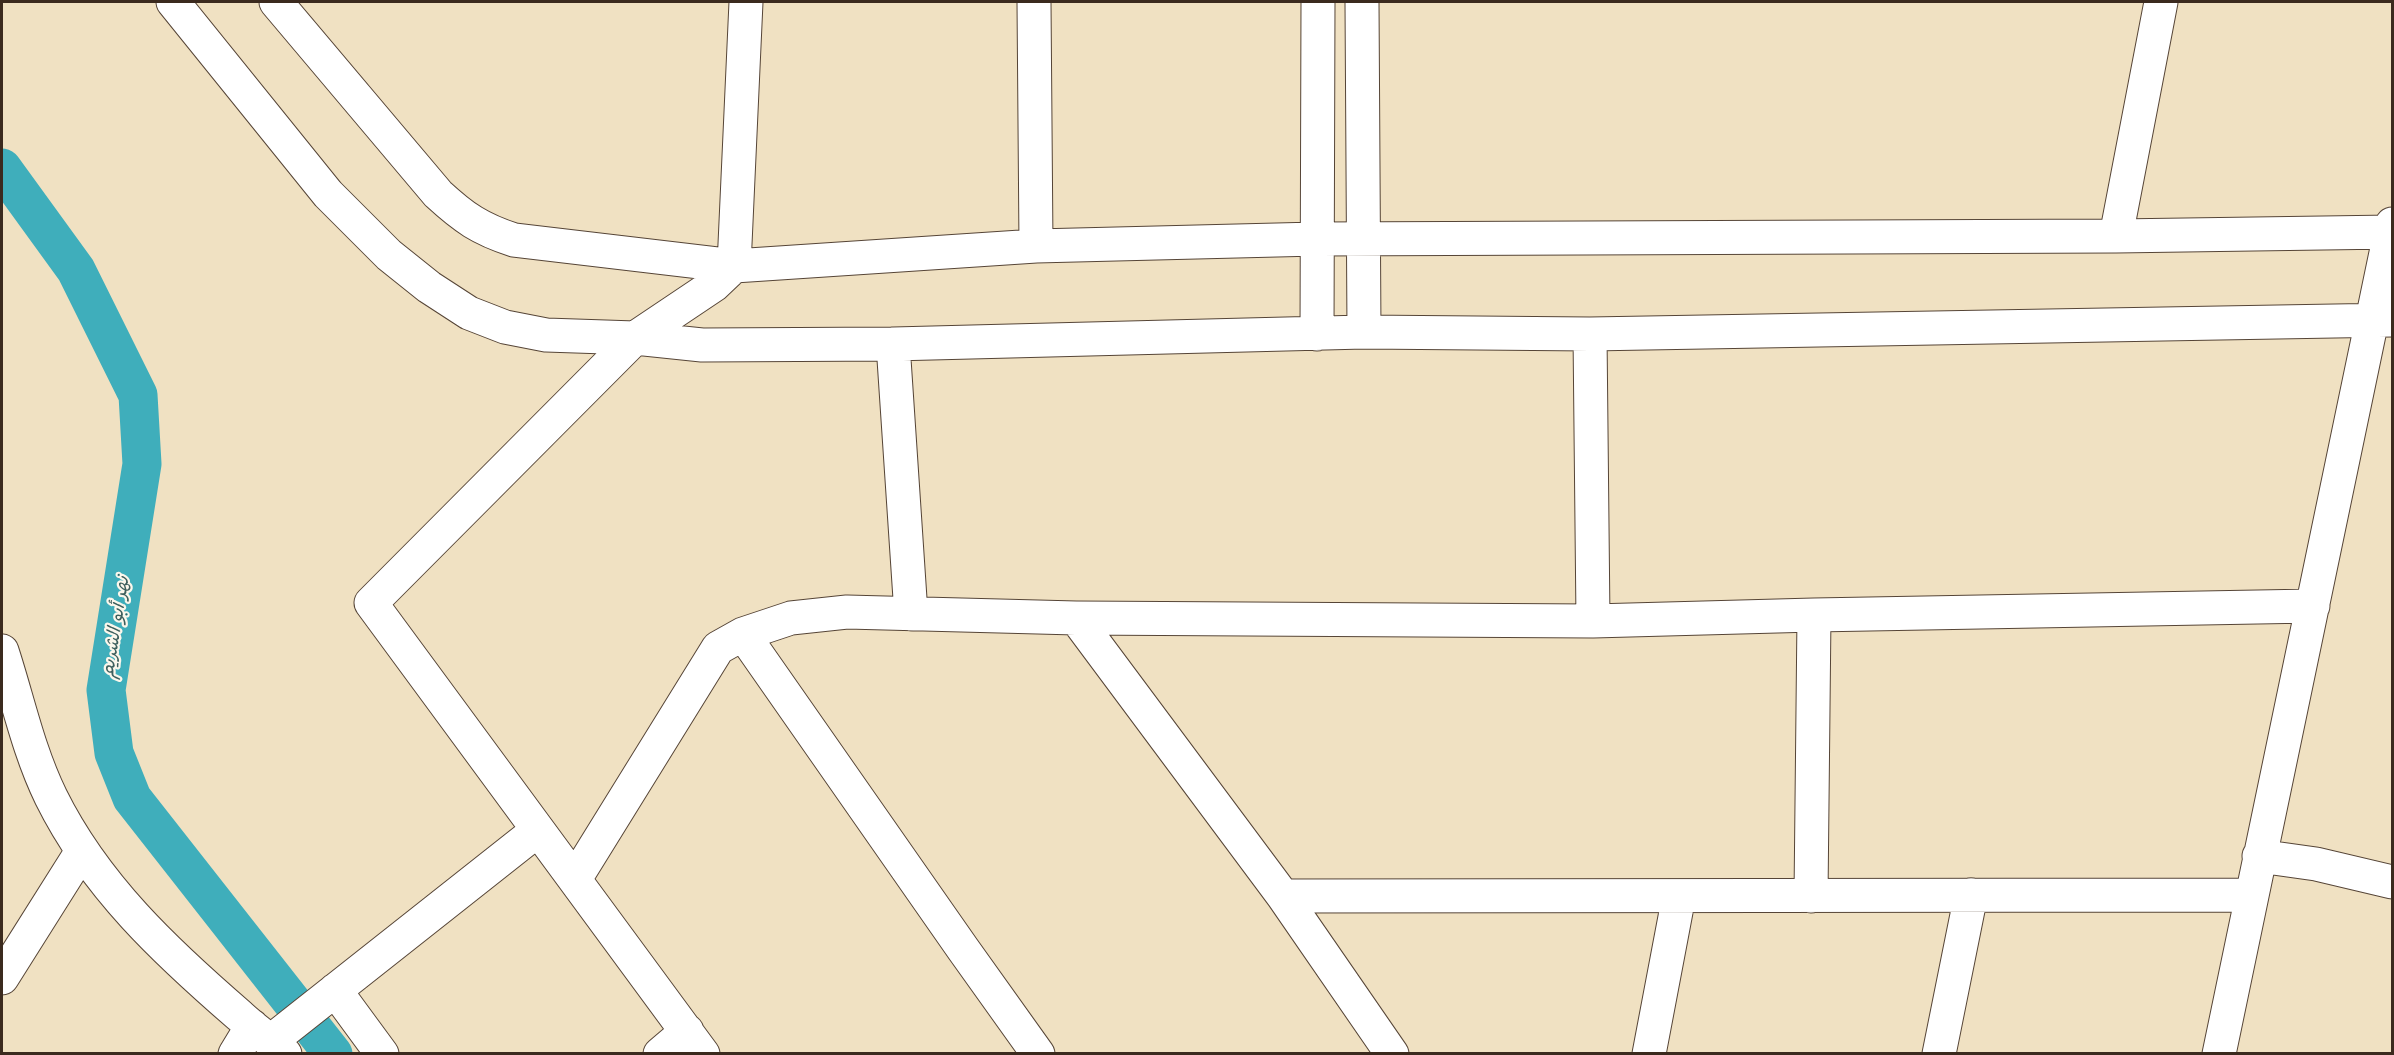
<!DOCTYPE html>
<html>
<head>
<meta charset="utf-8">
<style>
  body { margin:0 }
  #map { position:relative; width:2394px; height:1055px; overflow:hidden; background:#f0e1c2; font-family:"Shantell Sans",sans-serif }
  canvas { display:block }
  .frame { position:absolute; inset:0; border:3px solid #3b2a1e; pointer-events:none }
</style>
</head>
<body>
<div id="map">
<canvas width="2394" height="1055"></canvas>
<div class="frame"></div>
</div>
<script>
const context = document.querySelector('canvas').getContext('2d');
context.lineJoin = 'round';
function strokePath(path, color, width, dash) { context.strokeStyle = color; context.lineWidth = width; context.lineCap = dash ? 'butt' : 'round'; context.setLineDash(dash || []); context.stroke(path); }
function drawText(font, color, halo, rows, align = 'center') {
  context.font = font + ' "Shantell Sans","Playpen Sans Arabic",sans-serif'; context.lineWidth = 4.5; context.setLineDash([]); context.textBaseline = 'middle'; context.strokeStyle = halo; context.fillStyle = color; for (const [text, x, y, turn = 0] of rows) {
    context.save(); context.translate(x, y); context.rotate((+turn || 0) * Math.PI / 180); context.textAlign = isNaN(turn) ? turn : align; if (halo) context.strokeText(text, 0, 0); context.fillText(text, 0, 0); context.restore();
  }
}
strokePath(new Path2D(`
  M 2,168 L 76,270 L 138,395 L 142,464 L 106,690 L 114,753 L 132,798 L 333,1054`), '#3faebb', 39);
const minor = new Path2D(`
  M 173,2 L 328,194 L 389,255 L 429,287 L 469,313 L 505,327 L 546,335 L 635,338 L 702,345 L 893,344 L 1364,332 L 1590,334 L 2392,320
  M 276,2 L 438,194 C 464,218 480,229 514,240 L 734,266 L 1036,246 L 1317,239 L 2116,236 L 2392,232
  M 1034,2 L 1036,246
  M 1362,2 L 1364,332
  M 2116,236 L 2161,2
  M 1317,334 L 1318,2
  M 1590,334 L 1593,621
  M 893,344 L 911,614
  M 1076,618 L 1283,896 L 1392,1054
  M 743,634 L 963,949 L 1038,1054
  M 2,651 C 18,700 28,750 51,797 C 95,886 166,952 240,1016 C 254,1029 270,1040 285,1054
  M 2259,856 L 2316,864 L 2392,882
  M 575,879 L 718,648 L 743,634 L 791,618 L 847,612 L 1076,618 L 1593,621 L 1814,615 L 2313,606
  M 1283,896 L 2251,895
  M 1811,896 L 1814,615
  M 2,978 L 82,851
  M 335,990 L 382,1054
  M 271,1041 L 538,830
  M 235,1054 L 252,1026
  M 660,1054 L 687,1031
  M 703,1054 L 371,603 L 635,338 L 714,285 L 734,266 L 746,2
  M 1649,1054 L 1679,896
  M 1939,1054 L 1971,895
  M 2219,1054 L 2392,224`);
strokePath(minor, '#564537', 35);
strokePath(minor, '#fff', 33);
drawText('italic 18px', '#3d5f5d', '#fbf7ec', [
  ["نهر أبو الشريم",116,627,-81]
]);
</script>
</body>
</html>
